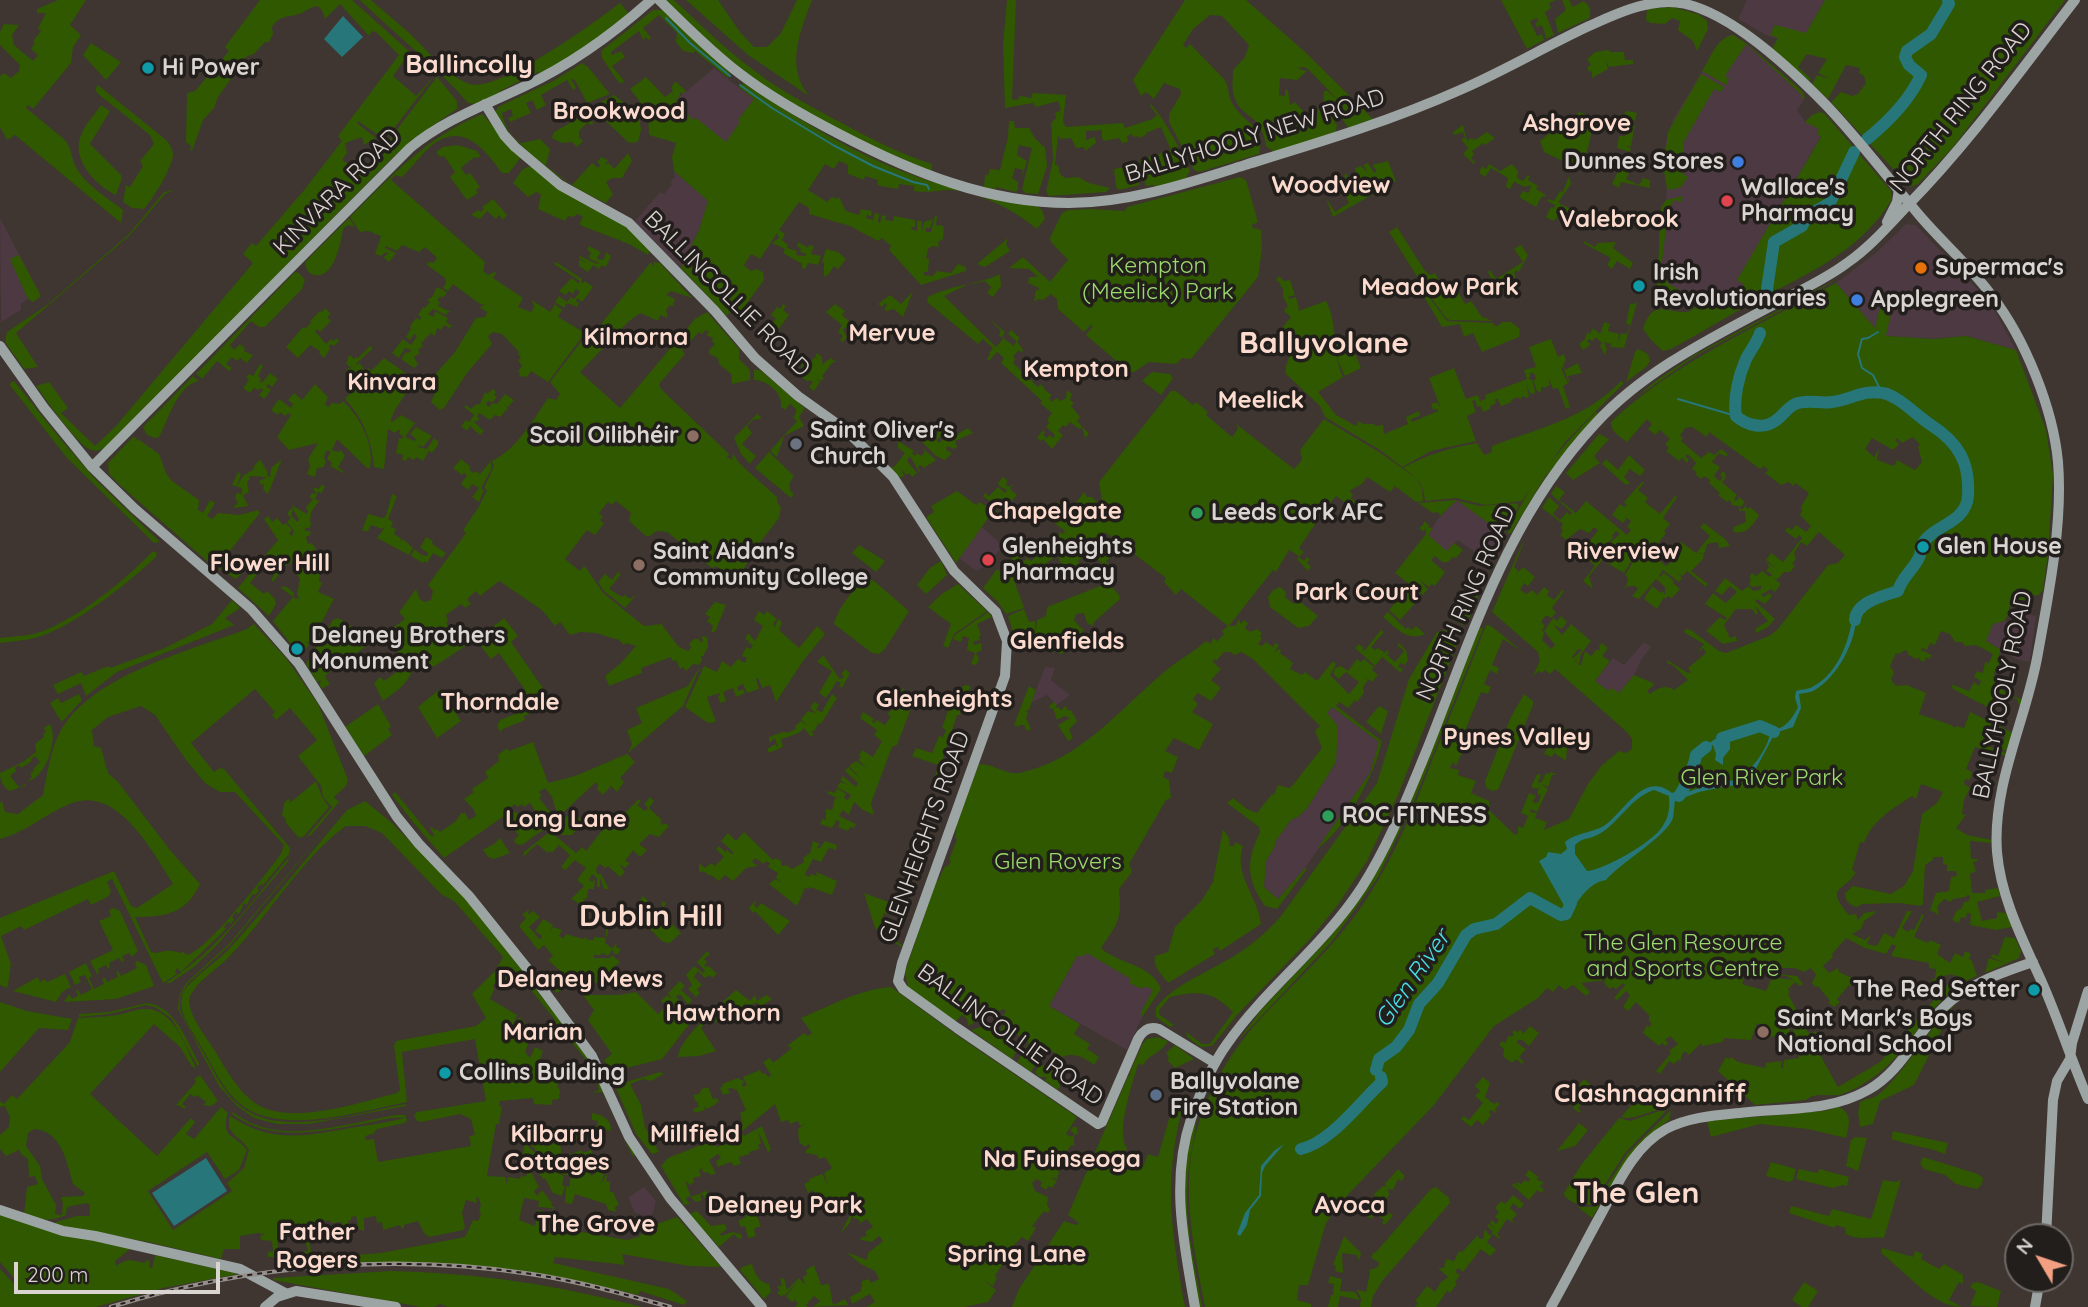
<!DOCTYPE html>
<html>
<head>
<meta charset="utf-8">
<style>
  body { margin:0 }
  #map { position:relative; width:2088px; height:1307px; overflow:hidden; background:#3f3531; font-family:Quicksand,sans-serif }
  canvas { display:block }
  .north { position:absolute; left:2004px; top:1223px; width:70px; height:70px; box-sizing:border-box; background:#221e1c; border:2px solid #6c6765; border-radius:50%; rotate:309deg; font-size:19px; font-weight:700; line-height:28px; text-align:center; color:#dbd5d2 }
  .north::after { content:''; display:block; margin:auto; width:24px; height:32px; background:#f2a081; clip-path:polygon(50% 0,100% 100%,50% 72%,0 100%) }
  .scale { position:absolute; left:14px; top:1262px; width:206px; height:32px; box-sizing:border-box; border:4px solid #dbd5d2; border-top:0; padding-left:9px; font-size:21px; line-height:24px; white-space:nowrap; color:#dbd5d2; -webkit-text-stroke:5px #221e1c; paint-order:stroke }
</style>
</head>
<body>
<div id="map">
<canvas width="2088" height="1307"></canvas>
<div class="north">N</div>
<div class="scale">200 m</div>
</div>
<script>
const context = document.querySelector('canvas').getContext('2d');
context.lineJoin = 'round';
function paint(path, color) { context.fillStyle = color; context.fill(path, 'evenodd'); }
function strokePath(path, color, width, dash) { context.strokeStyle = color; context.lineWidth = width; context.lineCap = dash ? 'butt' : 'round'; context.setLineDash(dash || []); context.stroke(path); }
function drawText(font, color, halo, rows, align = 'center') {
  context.font = font + ' Quicksand,sans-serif'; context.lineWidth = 7; context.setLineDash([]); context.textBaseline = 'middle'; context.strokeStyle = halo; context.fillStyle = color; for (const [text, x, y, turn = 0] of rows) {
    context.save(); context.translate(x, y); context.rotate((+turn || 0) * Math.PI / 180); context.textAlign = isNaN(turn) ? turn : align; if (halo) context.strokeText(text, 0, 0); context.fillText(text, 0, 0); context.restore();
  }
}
paint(new Path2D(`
  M 1747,0 L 1825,0 L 1806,33 L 1787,41 L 1768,36 L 1738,19 Z
  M 1733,35 L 1747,44 L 1804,93 L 1804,100 L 1797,110 L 1805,121 L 1819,129 L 1821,136 L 1738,280 L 1747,285 L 1746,287 L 1744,286 L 1738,298 L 1733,300 L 1723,295 L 1713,310 L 1691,297 L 1683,301 L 1669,297 L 1663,292 L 1659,275 L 1659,243 L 1661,207 L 1666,200 L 1667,188 L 1664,171 L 1667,170 L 1667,165 L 1664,165 L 1666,140 L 1674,118 L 1719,44 L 1727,36 Z
  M 714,68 L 759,103 L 727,146 L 666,108 Z
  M 674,171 L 709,201 L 699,230 L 681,268 L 634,222 L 660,192 L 664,194 L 672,184 L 670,182 L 675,177 Z
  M 0,218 L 41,296 L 33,302 L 28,299 L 24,302 L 21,304 L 21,310 L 1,322 Z
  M 1906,224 L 1916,225 L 1982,294 L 1996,313 L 2016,350 L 1966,336 L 1933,339 L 1885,336 L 1892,309 L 1883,297 L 1875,328 L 1874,328 L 1836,283 L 1877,252 Z
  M 1456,500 L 1471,509 L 1501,533 L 1505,533 L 1485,560 L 1458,540 L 1447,552 L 1428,535 L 1437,520 Z
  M 982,527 L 1003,546 L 986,566 L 976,571 L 959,558 Z
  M 2024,613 L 2036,616 L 2030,662 L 2018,660 L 1978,636 L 1981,627 L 2004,621 L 2021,624 Z
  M 1644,642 L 1651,647 L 1641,660 L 1634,675 L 1616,697 L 1595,681 L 1613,658 L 1624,665 Z
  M 1045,667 L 1055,668 L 1051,680 L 1070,695 L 1057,705 L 1047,695 L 1031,703 Z
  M 1332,706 L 1379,742 L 1370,773 L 1360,789 L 1305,868 L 1279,900 L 1264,887 L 1266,861 L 1276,844 L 1275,842 L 1291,820 L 1298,817 L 1308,807 L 1336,762 L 1327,713 Z
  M 1083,945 L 1161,989 L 1142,1017 L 1127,1050 L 1049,1006 Z
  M 644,1187 L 656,1201 L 653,1213 L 649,1217 L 635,1213 L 628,1197 Z`), '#4c3941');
paint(new Path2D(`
  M 58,0 L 86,0 L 70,25 L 81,35 L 73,47 L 71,63 L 33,109 L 28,105 L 26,108 L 65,140 C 72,149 71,158 76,167 C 85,185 108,198 123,210 L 121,223 L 15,135 L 7,140 L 0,127 L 0,76 L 4,73 L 11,78 L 19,71 L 20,65 L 0,45 L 0,32 L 4,24 L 19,25 L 12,35 L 14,45 L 33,61 L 38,55 L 31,49 L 35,43 L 33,41 L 41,31 L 38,28 L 46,13 L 37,13 L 37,9 Z
  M 260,0 L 352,0 L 410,52 L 393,76 L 416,96 L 435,75 L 385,140 L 358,121 L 357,123 L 376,138 L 364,145 L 362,137 L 345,143 L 347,153 L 342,160 L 348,164 L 354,160 L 366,170 L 437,77 L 457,101 L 457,109 L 416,137 L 392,158 L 108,446 C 103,449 98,452 92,450 C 79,448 45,398 36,386 L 49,382 L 68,408 L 61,413 L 95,446 L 116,426 L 253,263 L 243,254 L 252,243 L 256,246 L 305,189 L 342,141 L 338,136 L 399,55 L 376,32 L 372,31 L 369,36 L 340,4 L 325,19 L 322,10 L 317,6 C 311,7 307,10 302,13 C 290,18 280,14 272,27 L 273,34 L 269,42 L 265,42 L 254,54 L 247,56 L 218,97 L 214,108 L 203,120 L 192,151 L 190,150 L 191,146 L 186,142 L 187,93 L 195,91 L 229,51 L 225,47 Z
  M 360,0 L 371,0 C 383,11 396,21 408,32 C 426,48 446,76 470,84 C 498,93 595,22 620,3 L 629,14 L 586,47 L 540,75 L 538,72 L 500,91 L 501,94 C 490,99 480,106 468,103 C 435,65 396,35 360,0 Z
  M 665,0 L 674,0 C 700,24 726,50 755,71 C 779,90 807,104 834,119 C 866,136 897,153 932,164 L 932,170 L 930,171 C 871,146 805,117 753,79 C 722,55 694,27 665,0 Z
  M 686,0 L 718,0 L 740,32 L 754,47 L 767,47 L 781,33 L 797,0 L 812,0 C 800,32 785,66 809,96 L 748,55 Z
  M 1007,0 L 1016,0 L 1012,99 L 1017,100 L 1020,96 L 1032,98 L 1031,95 L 1034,93 L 1066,95 L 1063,122 L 1066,127 L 1123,123 L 1125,128 L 1152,119 L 1157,115 L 1150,106 L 1151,104 C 1168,124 1179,148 1190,171 L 1186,178 L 1155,187 L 1154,185 L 1146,186 L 1140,169 L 1140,160 L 1171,150 L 1161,127 L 1146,133 L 1146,135 L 1139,138 L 1138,136 L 1133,137 L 1132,134 L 1127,136 L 1128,142 L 1122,143 L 1119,138 L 1104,141 L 1102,138 L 1102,130 L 1086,131 L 1086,140 L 1095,137 L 1096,143 L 1085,151 L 1084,147 L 1076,148 L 1071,138 L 1060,139 L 1058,135 L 1055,165 L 1058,165 L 1060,174 L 1065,178 L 1078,177 L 1089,183 L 1110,188 L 1106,192 L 1049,196 L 1046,192 L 1053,160 L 1051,123 L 1056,118 L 1055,113 L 1061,110 L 1058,101 L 1036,107 L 1033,103 L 1005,108 L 1003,45 Z
  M 1185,0 L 1246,0 L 1305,52 L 1373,119 L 1348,128 L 1336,108 L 1323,101 L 1324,92 L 1326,90 L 1337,99 L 1309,70 L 1304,67 L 1297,68 L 1307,71 L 1297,80 L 1280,78 L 1279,95 L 1285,96 L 1285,90 L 1288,90 L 1290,105 L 1295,102 L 1309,118 L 1316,113 L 1315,109 L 1328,111 L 1336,120 L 1334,123 L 1337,124 L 1336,132 L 1274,152 L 1266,146 C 1261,112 1244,121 1235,99 C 1231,91 1233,79 1233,70 L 1245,57 L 1249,45 L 1222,16 L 1210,15 L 1193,29 L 1183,45 L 1186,48 L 1190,44 L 1224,79 C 1229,86 1228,94 1231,101 C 1241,122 1267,126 1259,154 L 1199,172 L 1194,170 L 1169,122 L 1169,114 L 1181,94 L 1180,89 L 1164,83 L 1154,99 L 1146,92 L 1141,96 L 1133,80 Z
  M 1501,0 L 1556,0 L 1549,3 L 1551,8 L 1545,12 L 1554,35 L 1546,39 L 1543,27 L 1539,25 L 1538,29 L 1535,23 L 1538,22 L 1537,18 L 1530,21 L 1537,36 L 1542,34 L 1544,40 L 1527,49 Z
  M 1562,0 L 1569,0 L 1573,7 L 1583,1 C 1590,5 1591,11 1590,18 L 1558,33 L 1555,19 L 1566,10 Z
  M 1825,0 L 2065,0 L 1953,147 L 1918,184 L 1910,187 L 1831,102 L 1841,92 L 1852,96 L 1858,94 L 1866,83 L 1864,76 L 1859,73 L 1860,68 L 1846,65 L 1828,99 L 1812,84 L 1817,75 L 1830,79 L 1818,73 L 1827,59 L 1807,54 L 1798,67 L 1811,79 L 1809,81 L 1772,49 L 1778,38 L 1770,35 L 1775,25 L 1806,33 Z
  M 1672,7 L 1698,14 L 1707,21 L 1708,29 L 1697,51 L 1693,41 L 1678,30 L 1680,21 L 1672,18 L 1665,24 L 1650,23 L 1646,20 L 1647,9 Z
  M 653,10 L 664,10 L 730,73 L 728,78 L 695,51 L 693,53 L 683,51 L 676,42 L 677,33 L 659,15 L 643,28 L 651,38 L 649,40 L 646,37 L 643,40 L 639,31 L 611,52 L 612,55 L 621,51 L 625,57 L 612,66 L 625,82 L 619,83 L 602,58 L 601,51 Z
  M 1733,35 L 1747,44 L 1802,91 L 1805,98 L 1802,98 L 1801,94 L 1746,44 L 1725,76 L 1729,79 L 1726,85 L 1702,71 C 1710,59 1717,37 1733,35 Z
  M 91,43 L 121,62 L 106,80 L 83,55 Z
  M 1609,50 L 1610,52 L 1624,52 L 1625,60 L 1633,60 L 1633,64 L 1609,67 L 1606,61 L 1608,69 L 1592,78 L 1592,71 L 1589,72 L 1587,67 L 1591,65 L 1587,59 L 1595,52 Z
  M 582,63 L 588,67 L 610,94 L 587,103 L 575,80 L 571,79 L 576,88 L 573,90 L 567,80 L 541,95 L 546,105 L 537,110 L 532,100 L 526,103 L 531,113 L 510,122 L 508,118 L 513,116 L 511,109 L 502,113 C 504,126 511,135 521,143 L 540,139 L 550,149 L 546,166 L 572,185 L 592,163 L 598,168 L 600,165 L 597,162 L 601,157 L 608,160 L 605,164 L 609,163 L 614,169 L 628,153 L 632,161 L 622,178 L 612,178 L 606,182 L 613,194 L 606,203 C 560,182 523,154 495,113 L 498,107 L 555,80 Z
  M 1701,74 L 1724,87 L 1721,92 L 1714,89 L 1683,143 L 1683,174 L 1688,177 L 1681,187 L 1671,190 L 1667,188 L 1664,171 L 1667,170 L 1667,165 L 1664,165 L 1668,132 Z
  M 646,77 L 665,97 L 673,91 L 671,88 L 675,81 L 686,91 L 682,94 L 680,92 L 680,96 L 676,100 L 693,120 L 696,118 L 726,142 L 740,122 L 738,120 L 754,99 L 739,87 L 743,83 C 804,123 871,165 943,185 C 973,194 1006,199 1037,206 L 1042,210 L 1045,219 L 1037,229 C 1016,211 975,189 947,190 C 936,191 925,193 914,191 L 914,186 L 899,184 L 898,189 L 880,186 L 877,184 L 878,180 L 865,176 L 864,180 L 848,174 L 848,165 L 839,161 L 834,169 L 825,164 L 808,190 L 827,202 L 832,197 L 837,199 L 839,197 L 846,211 L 859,215 L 861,209 L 872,211 L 871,216 L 867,215 L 866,218 L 873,220 L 875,213 L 879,214 L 878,222 L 880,223 L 882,215 L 886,216 L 885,220 L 893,221 L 894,216 L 915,220 L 915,227 L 912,227 L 911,229 L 917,231 L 917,221 L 922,221 L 922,231 L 924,222 L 933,219 L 930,228 L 926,228 L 926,232 L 931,232 L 935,216 L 937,216 L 936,225 L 944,226 L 943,239 L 938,242 L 939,247 L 932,246 L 928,249 L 926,258 L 929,259 L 928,272 L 924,272 L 924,275 L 933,276 L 937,271 L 951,273 L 958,264 L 966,267 L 966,271 L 921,285 L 889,250 L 891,246 L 882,238 L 878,241 L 850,226 L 809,214 L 809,208 L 799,202 L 779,230 L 785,234 L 782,240 L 788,245 L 787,248 L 797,251 L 796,255 L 805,256 L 806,254 L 800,252 L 801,249 L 797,246 L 798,242 L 808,248 L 809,245 L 814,246 L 811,254 L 821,256 L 818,265 L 808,263 L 805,269 L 802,268 L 802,264 L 783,253 L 785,249 L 772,243 L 779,238 L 777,233 L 760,259 L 751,254 L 744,265 L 751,271 L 756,269 L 763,272 L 764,280 L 741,311 L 738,312 L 733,309 L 727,316 L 681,268 L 699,230 L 708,201 L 674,171 L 672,157 L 676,143 L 649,135 L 648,112 L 630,89 Z
  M 98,85 L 166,140 C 170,145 173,149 173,155 C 172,168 153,199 144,209 L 132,208 L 123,202 L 126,185 L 130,187 L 143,166 L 140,161 L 154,144 L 150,135 L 98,94 L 95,89 Z
  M 614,95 L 639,115 L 641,130 L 638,142 L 629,143 L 591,107 Z
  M 101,105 L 110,111 L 90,144 L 121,175 L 122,178 L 116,195 C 95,185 69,158 82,133 C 86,123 95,114 101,105 Z
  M 1628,111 L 1637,113 L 1635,121 L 1630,119 L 1629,122 L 1635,125 L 1631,146 L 1626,146 L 1631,148 L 1630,152 L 1617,148 L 1619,136 L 1625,136 L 1627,130 L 1618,132 L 1621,121 L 1619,120 L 1620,115 L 1624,116 L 1625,112 Z
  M 1580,112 L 1590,117 C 1594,130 1588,153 1581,165 L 1575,167 L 1544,152 L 1540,141 L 1564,121 Z
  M 1820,112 L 1825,114 L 1891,191 L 1892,199 C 1863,248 1814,271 1765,296 C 1733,313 1702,332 1671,349 L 1663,351 L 1651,340 L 1643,329 C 1653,298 1665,313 1688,312 L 1701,303 L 1713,310 L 1723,295 L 1733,300 L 1735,296 L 1738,297 L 1744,285 L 1746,286 L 1737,280 L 1821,137 L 1817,134 L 1819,129 L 1805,122 L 1812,115 Z
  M 482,114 L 521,157 L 509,173 L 502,173 C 488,154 467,124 438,141 C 424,149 414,166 402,177 L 395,175 L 391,180 L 485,262 L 483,271 L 488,275 L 497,271 L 493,278 L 523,298 L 518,307 L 531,312 L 534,307 L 532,300 L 550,312 L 555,304 L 562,310 L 558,317 L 585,333 L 548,382 L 531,371 L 527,377 L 519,376 L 520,373 L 518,372 L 522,366 L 518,360 L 521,358 L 518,354 L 519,352 L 502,334 L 493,332 L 488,336 L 492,344 L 467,373 L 444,408 L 440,410 L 431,402 L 436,390 L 433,377 L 455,352 L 476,318 L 485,317 L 487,312 L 480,308 L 484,304 L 480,304 L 453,284 L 448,291 L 443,288 L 446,283 L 445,278 L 427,265 L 428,262 L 433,263 L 437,258 L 425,247 L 419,252 L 402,245 L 397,251 L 386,246 L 385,248 L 396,253 L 389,262 L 383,257 L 388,254 L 386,252 L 381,256 L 375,254 L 381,236 L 368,231 L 360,232 L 350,217 C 392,175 427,137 482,114 Z
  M 584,115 L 594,123 L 591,125 L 587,123 L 579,131 L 579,137 L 583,141 L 577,147 L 572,142 L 562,143 L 552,138 L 554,132 Z
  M 1009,121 L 1014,121 L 1015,128 L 1029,128 L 1034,137 L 1045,148 L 1047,166 L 1038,194 L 1025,193 L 1022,189 L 1032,148 L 1019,145 L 1017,155 L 1027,161 L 1022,177 L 1023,170 L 1015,168 L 1012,178 L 1018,182 L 1018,189 L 1016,192 L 996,187 L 995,189 L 984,187 L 985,175 L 988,175 L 990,169 L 1000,170 L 1008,137 Z
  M 1463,125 L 1467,141 L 1471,138 L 1475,140 L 1487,132 L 1495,138 L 1485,145 L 1483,143 L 1472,151 L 1474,154 L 1471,158 L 1475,162 L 1474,164 L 1463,154 L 1468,148 L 1461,139 L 1465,138 L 1463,132 L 1454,135 L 1453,132 Z
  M 458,145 L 477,151 L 481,157 L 473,158 L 461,168 L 466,175 L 470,173 L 480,187 L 476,190 L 478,193 L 467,200 L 450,177 L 455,172 L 444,156 L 440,157 L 436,152 L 443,147 Z
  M 1626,153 L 1630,154 L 1627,170 L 1630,171 L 1626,179 L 1639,185 L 1643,178 L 1650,180 L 1650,188 L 1621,182 L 1619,188 L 1612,184 L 1619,169 L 1622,169 L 1623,155 Z
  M 1388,161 L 1396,181 L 1333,217 L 1326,198 L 1335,212 L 1349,203 L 1338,176 L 1344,184 L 1346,182 L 1344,175 L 1347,174 L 1349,180 L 1358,178 L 1355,168 L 1361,166 L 1368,173 L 1363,165 L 1368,163 L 1374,173 L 1377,171 L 1372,165 Z
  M 1489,164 L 1500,171 L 1512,164 L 1518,171 L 1517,178 L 1523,181 L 1528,175 L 1530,176 L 1528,180 L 1538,186 L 1536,189 L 1546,195 L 1545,197 L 1542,196 L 1536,207 L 1519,197 L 1523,191 L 1529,193 L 1531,185 L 1525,187 L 1514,182 L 1510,189 L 1506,187 L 1508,178 L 1491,168 L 1485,177 L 1479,173 L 1482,166 L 1486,169 Z
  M 1135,165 L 1140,185 L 1119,190 L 1116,187 L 1114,169 Z
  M 527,167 L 532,167 L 621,221 L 650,249 L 648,255 L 629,244 L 582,226 L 579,224 L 583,217 L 578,214 L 572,217 L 568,216 L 565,221 L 538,209 L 541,195 L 537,192 L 528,197 L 513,183 L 522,170 Z
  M 1569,176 L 1571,184 L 1559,201 L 1560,204 L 1571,209 L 1560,221 L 1558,215 L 1563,209 L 1558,210 L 1557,218 L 1553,221 L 1546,217 L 1551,207 L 1554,208 L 1555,205 L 1547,201 L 1548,199 L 1554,201 L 1560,191 L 1563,192 Z
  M 1240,177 L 1246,180 L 1258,222 L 1252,225 L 1253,228 L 1261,230 L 1262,250 L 1258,277 L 1191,359 L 1182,358 L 1176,364 L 1149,362 L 1134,372 L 1129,372 L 1086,335 L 1093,326 L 1091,325 L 1084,332 L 1058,309 L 1057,299 L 1051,294 L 1043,300 L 1038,299 L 1034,302 L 1036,289 L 1038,291 L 1039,288 L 1028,283 L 1029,277 L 1038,277 L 1029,269 L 1009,268 L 1023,257 L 1050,282 L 1068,260 L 1051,242 L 1050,238 L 1062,213 L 1068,210 L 1090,209 L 1125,211 L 1127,207 Z
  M 175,190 L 165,194 L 130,235 L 16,333 L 38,367 L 24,369 L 5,342 L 7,332 L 47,305 L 129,234 L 164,192 Z
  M 1683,196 L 1681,202 L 1674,200 L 1668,212 L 1661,269 L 1668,270 L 1667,283 L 1690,296 L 1683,301 L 1669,297 L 1657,287 L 1661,207 L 1666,200 Z
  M 493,199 L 507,215 L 503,220 L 499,215 L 496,219 L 487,211 L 480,219 L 471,215 L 478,210 L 481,212 L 484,209 L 482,207 Z
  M 349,218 L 355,227 L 348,225 L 343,229 C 341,242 334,279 315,275 C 308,274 306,269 305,262 Z
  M 1397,227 L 1425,271 L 1430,275 L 1435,273 L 1438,278 L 1423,286 L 1389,232 Z
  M 1008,238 L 1006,244 L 1010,251 L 985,267 L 977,264 Z
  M 1584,241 L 1595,247 L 1598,243 L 1616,242 L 1613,248 L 1633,263 L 1630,269 L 1617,261 L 1612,269 L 1607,265 L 1611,258 L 1583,243 Z
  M 1521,245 L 1528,255 L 1519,272 L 1516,270 L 1514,274 L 1516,276 L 1512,282 L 1505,282 L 1502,291 L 1498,293 L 1488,272 L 1490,270 L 1496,279 L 1523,262 L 1514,249 Z
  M 589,246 L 601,252 L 597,258 L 599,260 L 604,259 L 606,252 L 611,256 L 606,267 L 602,265 L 599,269 L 593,265 L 588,272 L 579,266 L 579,259 L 588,264 L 579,258 L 580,256 L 597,264 L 599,263 L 588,258 L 591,253 L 587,249 Z
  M 826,249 L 838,252 L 846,259 L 838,269 L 834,266 L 829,274 L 824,277 L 824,263 L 822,262 Z
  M 19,255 L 41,296 L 33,302 L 28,299 L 10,259 Z
  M 556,262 L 582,279 L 581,282 L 583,283 L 585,281 L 593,287 L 582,302 L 577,298 L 576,301 L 579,303 L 577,307 L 567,303 L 564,308 L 555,302 L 559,296 L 567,302 L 571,297 L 574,299 L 580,292 L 576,289 L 573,294 L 569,291 L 566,295 L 559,291 L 572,278 L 578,283 L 580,281 L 554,264 Z
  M 654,262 L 660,263 L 692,298 L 671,291 L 666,295 L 675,299 L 673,306 L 670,305 L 666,310 L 668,318 L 660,315 L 658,321 L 640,313 L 628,322 L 580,372 L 620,408 L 695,319 L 707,312 L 739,349 L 739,359 L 750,370 L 750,380 L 732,384 L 731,374 L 719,364 L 718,358 L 709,354 L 709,350 L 715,344 L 712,341 L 713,338 L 706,335 L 709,332 L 706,330 L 702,334 L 699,332 L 682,350 L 685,354 L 659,384 L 661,389 L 729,454 L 727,457 L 732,460 L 733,453 L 739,463 L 777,497 L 778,504 L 781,507 L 779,518 L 755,549 L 751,546 L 748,550 L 752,554 L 737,581 L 731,582 L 720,573 L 721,570 L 717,566 L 712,568 L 667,532 L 657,531 L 650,536 L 646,536 L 629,521 L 631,513 L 616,501 L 612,505 L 608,502 L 599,513 L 603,517 L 600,520 L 604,523 L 595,535 L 587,530 L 565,559 L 580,571 L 584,566 L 586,568 L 603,593 L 644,626 L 662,624 L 667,617 L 662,625 L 679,647 L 688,651 L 691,647 L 689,644 L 694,639 L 699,639 L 701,643 L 703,640 L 701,636 L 707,637 L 708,647 L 703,656 L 701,656 L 702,660 L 699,665 L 693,664 L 686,671 L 683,667 L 680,669 L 676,660 L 672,661 L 671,657 L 641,668 L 642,673 L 609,686 L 605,676 L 621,663 L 636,646 L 626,643 L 624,645 L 619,640 L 596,633 L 580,632 L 570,635 L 560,622 L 555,626 L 542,610 L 499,581 L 480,596 L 476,591 L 467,599 L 471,604 L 465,608 L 461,604 L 446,615 L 448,621 L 446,623 L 454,633 L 462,633 L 470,643 L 435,666 L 424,667 L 418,659 L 414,661 L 400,656 L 389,640 L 383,644 L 379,638 L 405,619 L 399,612 L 416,589 L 420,599 L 425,602 L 431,600 L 433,591 L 428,585 L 466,533 L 463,530 L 478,508 L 487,490 L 484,488 L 494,466 L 492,461 C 517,449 533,420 548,398 L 556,400 L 560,394 L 550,382 L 587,334 L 591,337 L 595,335 L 602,337 L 605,332 L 601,328 L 601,324 L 650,263 L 652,263 L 652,267 Z
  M 295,272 L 299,273 L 305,280 L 302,289 L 265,327 L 259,327 L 251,321 L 230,345 L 234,350 L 240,344 L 245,348 L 244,351 L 253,355 L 247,363 L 240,358 L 237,361 L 232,357 L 226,364 L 232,368 L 229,371 L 217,361 L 202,379 L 196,374 Z
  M 1000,274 L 1001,286 L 993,297 L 987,293 L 991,287 L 985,281 L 972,284 L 971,283 L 944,296 L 996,347 L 1003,339 L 999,335 L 1001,331 L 988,318 L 1005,332 L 1002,337 L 1014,346 L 1016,341 L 1008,334 L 1011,330 L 1020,338 L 1017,341 L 1023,350 L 1022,353 L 1019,350 L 1013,356 L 1015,359 L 1013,363 L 1038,387 L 1041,384 L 1047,392 L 1052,395 L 1049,398 L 1052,402 L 1056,398 L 1061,401 L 1066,398 L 1067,390 L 1072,394 L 1070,400 L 1074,403 L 1071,406 L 1080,417 L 1077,421 L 1089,434 L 1085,438 L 1082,427 L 1079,429 L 1070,422 L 1066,427 L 1063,425 L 1058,431 L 1063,435 L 1052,449 L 1043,439 L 1041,441 L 1037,438 L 1043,430 L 1045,432 L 1043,435 L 1047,438 L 1049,435 L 1053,438 L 1055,435 L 1046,427 L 1049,423 L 1047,420 L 1052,413 L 1040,403 L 1042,401 L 1001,363 L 1004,358 L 997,352 L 989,361 L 987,359 L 990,355 L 989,353 L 993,348 L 983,339 L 978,344 L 927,302 L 928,297 C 950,285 977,285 1000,274 Z
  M 1279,276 L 1284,281 L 1290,280 L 1295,295 L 1288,297 L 1289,299 L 1296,297 L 1299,308 L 1298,311 L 1326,301 C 1339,325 1331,352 1343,377 L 1318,392 L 1336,415 L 1356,426 L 1359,421 L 1363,424 L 1374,424 L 1375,426 L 1383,425 L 1384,434 L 1408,424 L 1406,417 L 1419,411 L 1420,416 L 1411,419 L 1412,422 L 1438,411 L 1437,409 L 1433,410 L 1431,404 L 1437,402 L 1441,409 L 1429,378 L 1454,368 L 1466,399 L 1478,395 L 1480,401 L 1486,399 L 1485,395 L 1527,379 L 1524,370 L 1536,367 L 1529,347 L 1551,339 L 1558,357 L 1564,354 L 1566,360 L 1563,365 L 1565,370 L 1578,363 L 1582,373 L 1568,376 L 1570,385 L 1563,367 L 1561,368 L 1568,383 L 1563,386 L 1570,407 L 1566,409 L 1558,388 L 1553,389 L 1548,376 L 1550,385 L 1544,388 L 1541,387 L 1541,392 L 1537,391 L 1533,380 L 1536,379 L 1535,375 L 1531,372 L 1529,379 L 1532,380 L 1535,391 L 1534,396 L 1533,393 L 1530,394 L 1526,384 L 1529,396 L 1527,398 L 1522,396 L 1520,400 L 1518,397 L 1511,400 L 1512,402 L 1501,406 L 1497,398 L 1495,400 L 1496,403 L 1490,406 L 1490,409 L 1483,412 L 1481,406 L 1477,407 L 1475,400 L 1472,401 L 1476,412 L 1467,416 L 1476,441 L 1431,451 L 1402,467 L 1380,450 L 1325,417 L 1320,406 L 1286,374 L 1286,366 L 1292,350 L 1289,343 L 1278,333 L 1291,317 L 1284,311 L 1288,306 L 1283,297 L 1283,288 L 1280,286 L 1281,284 L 1276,280 Z
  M 1439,279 L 1443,280 L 1452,295 L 1458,292 L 1465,304 L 1471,301 L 1482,317 L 1493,321 L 1450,320 L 1446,318 L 1424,288 Z
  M 1837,279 L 1818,291 L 1697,355 L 1634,399 L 1657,380 L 1696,354 Z
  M 1836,283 L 1875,328 L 1883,295 L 1892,308 L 1886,336 L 1933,339 L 1966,336 L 2016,350 L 2046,430 L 2053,475 L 2048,554 L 2043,590 L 2039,595 L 2031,596 L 2009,607 L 2010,612 L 2004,621 L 1993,624 L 1986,641 L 2001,650 L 1998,658 L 2001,659 L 1994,674 L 1995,684 L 2011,696 L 2022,699 L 2020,708 L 2017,699 L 1999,693 L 1993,710 L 1953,689 L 1951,684 L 1969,691 L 1974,682 L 1979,686 L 1981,681 L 1974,677 L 1977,671 L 1983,673 L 1985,662 L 1989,663 L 1993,654 L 1976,645 L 1965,646 L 1962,642 L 1955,642 L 1950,634 L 1941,631 L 1935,645 L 1930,643 L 1927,650 L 1922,648 L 1921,650 L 1932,655 L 1930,659 L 1926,657 L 1924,662 L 1919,660 L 1920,657 L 1916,659 L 1907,654 L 1908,652 L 1905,650 L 1899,654 L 1896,653 L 1890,666 L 1894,672 L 1891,680 L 1896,686 L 1907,685 L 1926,693 L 1919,714 L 1951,725 L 1955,728 L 1956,726 L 1964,728 L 1970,712 L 2013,733 L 2006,751 L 2001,749 L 2005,736 L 1994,731 L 1988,743 L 1986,742 L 1984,745 L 2006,753 L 2006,756 L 1975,747 L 1966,769 L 1972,772 L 1970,780 L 1965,779 L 1964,784 L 1970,788 L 1964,800 L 1962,814 L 1966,815 L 1956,828 L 1967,835 L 1992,840 L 1992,843 L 1970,841 L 1971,859 L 1977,859 L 1978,861 L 1973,862 L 1976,871 L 1970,874 L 1972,893 L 1985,893 L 1985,890 L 1998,888 L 2000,896 L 1977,902 L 1982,921 L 1997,918 L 1997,912 L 2006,913 L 2012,927 L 1996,930 L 1970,925 L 1971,914 L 1967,913 L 1966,918 L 1961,917 L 1959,923 L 1952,920 L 1957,910 L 1961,909 L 1964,902 L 1969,901 L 1970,896 L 1967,895 L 1966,897 L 1953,899 L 1951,902 L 1944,899 L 1937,907 L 1939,915 L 1930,910 L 1936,893 L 1949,891 L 1951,877 L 1957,876 L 1956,871 L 1947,871 L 1947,865 L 1943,864 L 1943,857 L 1933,857 L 1933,860 L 1925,865 L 1923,904 L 1920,906 L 1900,903 L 1862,904 L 1857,907 C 1849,905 1845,901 1845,893 L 1853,886 L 1891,894 L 1904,886 L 1913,871 L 1922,814 L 1937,803 L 1943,792 L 1921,784 L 1916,799 L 1912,796 C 1893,809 1872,820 1864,843 L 1860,842 L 1852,870 L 1856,872 C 1844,893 1824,885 1849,915 L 1856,914 L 1858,920 L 1864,913 L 1876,911 L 1874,914 L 1864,921 L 1861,929 L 1852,934 L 1865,940 L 1871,935 L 1867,944 L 1877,946 L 1884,933 L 1894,938 L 1907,911 L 1912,911 L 1902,928 L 1908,932 L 1910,929 L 1914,930 L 1922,914 L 1924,915 L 1914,937 L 1928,943 L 1930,940 L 1941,945 L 1937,954 L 1950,963 L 1955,953 L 1963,957 L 1965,951 L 1971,954 L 1969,959 L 1972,961 L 1977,976 L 1966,981 C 1947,970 1949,974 1931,985 L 1932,979 L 1935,979 L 1936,969 L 1929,968 L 1929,963 L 1891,956 L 1896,946 L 1892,944 L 1886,954 L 1865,948 L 1846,938 L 1832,954 L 1833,957 L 1823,966 L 1829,973 L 1838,968 L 1839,972 L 1852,978 L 1854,976 L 1855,978 L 1852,986 L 1849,985 L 1837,999 L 1840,1002 L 1834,1007 L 1828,1003 L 1830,1001 L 1818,986 L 1815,987 L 1812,983 L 1816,975 L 1811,968 L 1804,972 L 1795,968 L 1773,968 L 1766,963 L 1757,962 L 1756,966 L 1761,967 L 1751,972 L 1746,971 L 1742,984 L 1766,991 L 1771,980 L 1779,978 L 1794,980 L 1786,976 L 1769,975 L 1769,973 L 1797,976 L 1803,984 L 1800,986 L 1795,982 L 1788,989 L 1790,992 L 1788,994 L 1798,1013 L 1803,1010 L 1813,1024 L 1806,1030 L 1810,1034 L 1815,1031 L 1820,1037 L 1814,1044 L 1838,1087 L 1880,1062 L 1947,985 L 1955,985 L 1955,989 C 1922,1014 1908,1053 1875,1076 C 1865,1083 1854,1090 1842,1094 C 1830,1098 1816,1091 1806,1100 L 1755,1105 L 1718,1071 L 1726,1057 L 1729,1059 L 1731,1057 L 1738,1062 L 1765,1068 L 1766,1063 L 1781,1061 L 1781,1068 L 1783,1068 L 1784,1060 L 1799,1058 L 1789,1007 L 1790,1034 L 1763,1038 L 1764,1033 L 1758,1032 L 1759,1024 L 1757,1023 L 1751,1040 L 1724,1038 L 1723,1042 L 1702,1046 L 1701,1043 L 1689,1055 L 1685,1051 L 1681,1056 L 1681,1060 L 1678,1060 L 1674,1064 L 1669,1061 L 1660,1074 L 1656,1071 L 1671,1053 L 1669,1051 L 1678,1044 L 1670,1036 L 1665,1040 L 1668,1043 L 1665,1046 L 1662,1043 L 1659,1046 L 1643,1033 L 1647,1025 L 1649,1027 L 1652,1024 L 1649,1021 L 1649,1015 L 1636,1002 L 1628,1011 L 1623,1007 L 1630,995 L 1626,991 L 1617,1000 L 1614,998 L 1625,985 L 1623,983 L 1616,989 L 1612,987 L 1610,989 L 1604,983 L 1606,980 L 1581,983 L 1590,992 L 1586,996 L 1573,985 L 1565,990 L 1559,985 L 1553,992 L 1547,988 L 1538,998 L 1494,1026 L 1434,1105 L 1339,1204 L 1326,1223 L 1308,1285 L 1299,1285 L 1297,1300 L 1311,1304 L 1311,1307 L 1205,1307 C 1198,1271 1190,1234 1189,1197 C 1186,1129 1217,1065 1263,1016 C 1300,977 1339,942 1368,897 C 1396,853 1415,806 1433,758 C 1451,714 1469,670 1486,625 L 1491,626 L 1523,652 L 1503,639 L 1492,665 L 1499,668 L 1497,674 L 1490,670 L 1484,684 L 1491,687 L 1488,694 L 1481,692 L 1457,750 L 1462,753 L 1456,766 L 1453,762 L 1450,768 L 1459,770 L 1458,775 L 1476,781 L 1471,793 L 1489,801 L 1489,810 L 1515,835 L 1518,833 L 1518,826 L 1523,828 L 1528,816 L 1521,813 L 1529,793 L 1536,796 L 1532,802 L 1538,803 L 1541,795 L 1537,794 L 1539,787 L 1536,789 L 1531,787 L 1537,774 L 1541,775 L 1538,782 L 1541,783 L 1546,773 L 1549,774 L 1551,772 L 1557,775 L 1552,775 L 1548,787 L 1541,784 L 1548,789 L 1537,812 L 1531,809 L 1530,812 L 1537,813 L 1535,818 L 1547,822 L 1544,830 L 1569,819 L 1588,784 L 1602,765 L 1619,751 L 1626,753 L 1632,749 L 1632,739 L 1627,732 L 1555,669 L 1550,674 L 1545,670 L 1542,673 L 1539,671 L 1533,676 L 1540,660 L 1538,652 L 1492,612 L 1522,544 L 1524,542 L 1514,567 L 1518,570 L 1516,574 L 1523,567 L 1535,577 L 1528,586 L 1524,583 L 1520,590 L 1527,594 L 1532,590 L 1537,595 L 1544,587 L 1549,591 L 1547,595 L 1554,600 L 1562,590 L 1564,591 L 1552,608 L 1556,613 L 1551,618 L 1546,615 L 1541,622 L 1545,626 L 1542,630 L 1544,633 L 1542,640 L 1551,649 L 1555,645 L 1544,631 L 1553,618 L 1557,621 L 1561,616 L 1567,622 L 1562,629 L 1554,625 L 1562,635 L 1571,624 L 1591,641 L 1581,654 L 1579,664 L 1573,658 L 1582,650 L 1578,649 L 1572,657 L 1579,665 L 1581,665 L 1585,651 L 1591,656 L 1596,650 L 1600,650 L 1599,646 L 1602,643 L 1608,648 L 1602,656 L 1610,661 L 1595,681 L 1609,691 L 1612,688 L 1619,693 L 1634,675 L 1653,683 L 1654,685 L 1647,691 L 1650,694 C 1658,688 1666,684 1674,690 L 1688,680 L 1674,666 L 1667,663 L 1667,660 L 1688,673 L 1691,672 L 1688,668 L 1706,653 L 1703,648 L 1696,654 L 1704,644 L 1685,633 L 1684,631 L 1686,629 L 1691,630 L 1719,651 L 1726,653 L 1769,636 L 1777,630 L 1828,565 L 1838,563 L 1845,555 L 1819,532 L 1807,546 L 1801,542 L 1794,553 L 1796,559 L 1792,564 L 1795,566 L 1790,572 L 1784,572 L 1778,579 L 1774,578 L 1781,584 L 1775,592 L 1771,589 L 1761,595 L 1764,597 L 1769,593 L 1772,596 L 1765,604 L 1757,599 L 1755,601 L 1775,619 L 1768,627 L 1756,633 L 1755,629 L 1768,621 L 1755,606 L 1758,613 L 1756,615 L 1752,609 L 1736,609 L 1724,625 L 1730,638 L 1736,636 L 1737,641 L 1723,644 L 1706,631 L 1720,617 L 1725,620 L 1727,618 L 1705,604 L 1713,593 L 1726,603 L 1737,592 L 1730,586 L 1722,595 L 1715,591 L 1725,578 L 1742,591 L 1749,586 L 1753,591 L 1761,589 L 1761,586 L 1753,587 L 1749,585 L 1751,578 L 1749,577 L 1752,573 L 1756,576 L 1762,571 L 1770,577 L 1772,575 L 1766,570 L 1769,567 L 1766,562 L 1777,569 L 1766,560 L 1771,553 L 1783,562 L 1802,538 L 1799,535 L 1796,539 L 1785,531 L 1788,527 L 1792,530 L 1796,525 L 1806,532 L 1811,526 L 1800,515 L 1802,511 L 1801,507 L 1809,493 L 1795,483 L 1793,486 L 1789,482 L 1781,485 L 1765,473 L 1768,470 L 1764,466 L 1760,469 L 1709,432 L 1707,437 L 1692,427 L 1685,428 L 1680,436 L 1683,438 L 1681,441 L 1701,458 L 1709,452 L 1714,455 L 1721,449 L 1728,454 L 1726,457 L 1719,453 L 1712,462 L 1720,467 L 1714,476 L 1720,481 L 1723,477 L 1720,475 L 1723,471 L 1725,473 L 1726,478 L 1722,482 L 1737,495 L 1734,499 L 1736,501 L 1739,497 L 1745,502 L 1741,507 L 1732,505 L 1730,500 L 1727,502 L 1718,495 L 1720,493 L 1709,483 L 1710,480 L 1704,476 L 1701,479 L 1695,474 L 1697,472 L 1692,469 L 1696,463 L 1688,454 L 1685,456 L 1689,460 L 1687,463 L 1682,458 L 1679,461 L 1666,451 L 1669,448 L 1665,444 L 1670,439 L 1660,430 L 1655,435 L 1648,429 L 1652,424 L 1647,419 L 1627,442 C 1620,437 1611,432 1611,422 C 1676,361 1759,326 1836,283 ZM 1913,437 L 1920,445 L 1918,447 L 1922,462 L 1915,470 L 1897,460 L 1894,466 L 1877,460 L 1879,448 L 1874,457 L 1865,449 L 1872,438 L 1893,450 L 1899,444 L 1895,440 L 1897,438 L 1902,443 Z
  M 437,287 L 447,292 L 443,298 L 441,296 L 437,300 L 440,302 L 438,306 L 451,312 L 448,312 L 446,315 L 433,309 L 428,314 L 434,317 L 435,311 L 448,318 L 446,322 L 452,326 L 450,328 L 444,325 L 441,330 L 437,328 L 435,336 L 431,333 L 421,343 L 423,346 L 418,350 L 420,353 L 414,357 L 418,364 L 414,368 L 401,359 L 405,353 L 410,352 L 411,350 L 405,348 L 399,358 L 392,353 L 403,339 L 411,345 L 417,336 L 414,334 L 410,340 L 406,337 L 411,328 L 410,326 L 416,318 L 420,320 L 421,317 L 418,315 L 423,307 L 425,308 L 430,302 L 427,300 L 432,297 Z
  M 1423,289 L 1447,321 L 1493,323 L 1493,325 L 1497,326 L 1503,322 L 1511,322 L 1520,329 L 1519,337 L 1482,352 L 1473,333 L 1464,337 L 1460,324 L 1442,327 L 1420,290 Z
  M 913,291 L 903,317 L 894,309 L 886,311 L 884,309 L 887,305 L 885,303 L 882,307 L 878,304 L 890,295 L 901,304 Z
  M 1637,303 L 1624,348 L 1610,347 L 1611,344 L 1604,342 L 1607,349 L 1605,355 L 1600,346 L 1602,343 L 1595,337 L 1593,341 L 1589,339 L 1587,342 L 1591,344 L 1583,350 L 1579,344 L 1585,339 L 1587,332 L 1590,334 L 1593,328 L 1600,334 L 1604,322 L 1610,324 L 1608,331 L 1619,334 L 1618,343 L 1621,333 L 1627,334 L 1630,325 L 1626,323 L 1630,304 Z
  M 783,304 L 786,306 L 783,310 L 789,315 L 777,331 L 767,325 L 768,328 L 765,333 L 759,330 L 768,319 L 773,322 L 776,319 L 771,315 L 777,307 L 780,309 Z
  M 835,304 L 845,311 L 842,315 L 851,323 L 854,321 L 873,341 L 859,330 L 856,333 L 845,327 L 843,330 L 847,337 L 843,342 L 840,340 L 843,336 L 838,332 L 842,325 L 826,312 Z
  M 325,308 L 331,314 L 327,317 L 331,321 L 320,332 L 317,329 L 315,331 L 326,344 L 331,339 L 334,341 L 336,338 L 339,341 L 334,346 L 331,344 L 329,346 L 330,349 L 324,358 L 319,353 L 320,351 L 310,345 L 298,358 L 286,347 L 303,327 L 306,328 L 311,323 L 310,321 L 320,311 L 322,312 Z
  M 1348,336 L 1361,368 L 1345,376 L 1338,361 L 1336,339 Z
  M 370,346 L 373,348 L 356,364 L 357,365 L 360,363 L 365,371 L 368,368 L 371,371 L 384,358 L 414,379 C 409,393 392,408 391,423 L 401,415 L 415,423 L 405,437 L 415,441 L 416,439 L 410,434 L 416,427 L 432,436 L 423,447 L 419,445 L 418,447 L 427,449 L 434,438 L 438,441 L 438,445 L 432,453 L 429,451 L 423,461 L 416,457 L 414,460 L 408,457 L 406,461 L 402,460 L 403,455 L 396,453 L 399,438 L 402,439 L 403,436 L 399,434 L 400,431 L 398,430 L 395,433 L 388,429 L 384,469 L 374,467 C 372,441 363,418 345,399 L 365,377 L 359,372 L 357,374 L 360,377 L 355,381 L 346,374 L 347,369 L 353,366 L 350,367 L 346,363 L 348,360 L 347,358 L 350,355 L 354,359 L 356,357 L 358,358 Z
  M 1638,349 L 1648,354 L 1650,361 L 1646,367 L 1626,382 L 1635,352 Z
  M 817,353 L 822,357 L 822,364 L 831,358 L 836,362 L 832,363 L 822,376 L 824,378 L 821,381 L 816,378 L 820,382 L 814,391 L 809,387 L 813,382 L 809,380 L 808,382 L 800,376 L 804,370 L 801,368 L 802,365 L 796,361 L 798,359 L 808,364 L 815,357 L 818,359 L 815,356 Z
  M 260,364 L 263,366 L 258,376 L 261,379 L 260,382 L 262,383 L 270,373 L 278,379 L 272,387 L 268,384 L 266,386 L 271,390 L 264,399 L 259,395 L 263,390 L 261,388 L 258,390 L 254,388 L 250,393 L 243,388 L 249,380 L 246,377 L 249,374 L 253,376 Z
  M 754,370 L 760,370 L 805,408 L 799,417 L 804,426 L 784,436 L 777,457 L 770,451 L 797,421 L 793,417 L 796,413 L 796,409 L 790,404 L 785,410 L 781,407 C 783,393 767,380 754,380 Z
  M 1152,372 L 1170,374 L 1173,378 L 1161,395 L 1142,381 Z
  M 193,376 L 199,381 C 177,385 169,419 159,437 L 155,438 L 147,435 L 143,427 Z
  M 14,381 L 63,442 L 96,480 L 160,542 L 154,543 L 67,458 L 9,384 Z
  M 1621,381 L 1623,382 L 1623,384 L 1566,441 L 1522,501 L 1485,505 L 1456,498 L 1425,501 C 1424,483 1417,478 1403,468 C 1428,454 1449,448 1477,443 L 1484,455 L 1492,452 L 1492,446 C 1539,428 1585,419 1621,381 Z
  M 315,384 L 328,397 L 325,404 L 328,407 L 332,403 L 340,404 L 343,401 C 360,417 375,445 370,468 L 367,468 L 337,439 L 332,450 L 338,452 L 341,450 L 345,456 L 338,467 L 344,472 L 343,473 L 330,466 L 332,463 L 327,459 L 331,451 L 326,451 L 324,458 L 326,461 L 324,467 L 317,468 L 315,477 L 307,474 L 310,467 L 308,459 L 318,443 L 289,450 L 277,437 L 291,415 L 288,413 L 285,416 L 280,412 L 278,415 L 271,410 L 279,399 L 291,408 L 293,404 L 288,400 L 294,393 L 302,400 Z
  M 493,389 L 496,392 L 494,395 L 497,397 L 493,402 L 488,401 L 486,404 L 489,407 L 492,403 L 497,404 L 505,394 L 514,400 L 508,407 L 503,403 L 508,408 L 500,417 L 495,415 L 490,420 L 479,413 L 477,417 L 480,419 L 474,422 L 484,431 L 480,435 L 470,426 L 467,431 L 461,426 L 466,420 L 469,422 L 474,415 L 464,407 L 466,405 L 471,409 L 475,405 L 480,404 L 485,392 L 487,394 Z
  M 1171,391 L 1176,391 L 1193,405 L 1196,402 L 1208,412 L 1206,415 L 1232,437 L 1238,429 L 1236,424 L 1294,469 L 1302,460 L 1300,450 L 1324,419 L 1379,452 L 1416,478 L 1422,488 L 1423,501 L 1416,502 L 1395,486 L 1390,492 L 1367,477 L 1362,484 L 1349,491 L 1353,494 L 1351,498 L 1358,504 L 1354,509 L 1336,496 L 1319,516 L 1320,517 L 1299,548 L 1304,552 L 1299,557 L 1304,561 L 1307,557 L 1310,559 L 1307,563 L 1311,567 L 1308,571 L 1297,559 L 1299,556 L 1289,550 L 1276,572 L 1273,570 L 1229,626 L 1235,626 L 1239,619 L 1241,624 L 1244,620 L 1248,623 L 1245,628 L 1250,632 L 1257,629 L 1262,633 L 1260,636 L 1262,638 L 1258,644 L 1262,646 L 1266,642 L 1273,647 L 1275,643 L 1279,645 L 1274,653 L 1279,649 L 1281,650 L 1280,653 L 1293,663 L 1290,669 L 1302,675 L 1305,672 L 1317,681 L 1333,661 L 1336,664 L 1330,675 L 1349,694 L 1359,682 L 1346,672 L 1338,679 L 1333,673 L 1335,668 L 1341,666 L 1348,671 L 1357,659 L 1361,662 L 1364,659 L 1374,667 L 1372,670 L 1378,675 L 1372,682 L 1365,677 L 1368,680 L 1363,687 L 1364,693 L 1357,702 L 1355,700 L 1348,708 L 1339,702 L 1336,706 L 1382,741 C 1375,775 1345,829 1317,849 L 1370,773 L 1379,742 L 1332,707 L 1327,713 L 1338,726 L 1336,762 L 1308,807 L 1298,817 L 1291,820 L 1275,842 L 1276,844 L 1266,861 L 1264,887 L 1278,899 L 1305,868 L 1307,869 L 1277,909 L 1265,906 C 1246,879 1246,861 1260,832 L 1259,827 L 1227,803 L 1233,798 L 1247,809 L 1257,813 L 1272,794 L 1274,795 L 1278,785 L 1289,788 L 1292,786 L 1322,748 L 1315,731 L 1320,726 L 1253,659 L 1241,652 L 1234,655 L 1231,652 L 1224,652 L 1216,661 L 1214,659 L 1213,662 L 1221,669 L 1211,680 L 1221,688 L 1211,701 L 1198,693 L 1193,699 L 1198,704 L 1192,712 L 1213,724 L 1199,750 L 1174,738 L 1165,751 L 1178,757 L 1172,773 L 1165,771 L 1163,777 L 1169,780 L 1171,798 L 1166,800 L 1129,864 L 1132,872 L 1119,889 C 1122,920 1118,923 1101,948 C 1119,965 1151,963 1161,989 L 1142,1017 L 1141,1012 L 1153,990 L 1148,987 L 1140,988 L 1129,983 L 1131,979 L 1087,953 L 1084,956 L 1077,956 L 1049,1006 L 1080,1024 L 1074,1034 L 1090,1044 L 1087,1049 L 1099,1057 L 1094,1065 C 1084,1058 1077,1053 1064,1056 L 1055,1073 L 1059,1076 L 1061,1084 L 1058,1090 L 1045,1081 L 1047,1077 L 1039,1077 L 1035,1072 L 1040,1064 L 1050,1069 L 1058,1055 L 1047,1048 L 1031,1072 L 1017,1062 L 1029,1043 L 1013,1031 L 1007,1039 L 1018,1049 L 1012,1059 L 971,1030 L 981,1027 L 999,1032 L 1004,1025 L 1000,1021 L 1006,1011 L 1004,1009 L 988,1015 L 968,1026 L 967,1019 L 962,1015 L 955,1022 L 908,987 L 905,972 L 936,880 L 938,881 L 945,866 L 947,867 L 951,861 L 949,860 L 957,839 L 955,838 L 957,823 L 979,764 C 993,763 1005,775 1019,773 C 1079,761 1119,710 1163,673 C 1176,661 1193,653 1206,641 L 1211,644 L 1213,638 L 1217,641 L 1224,634 L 1222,631 L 1228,626 L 1181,589 L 1176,595 L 1164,582 L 1166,578 L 1105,532 L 1097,543 L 1112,556 L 1106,561 L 1110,566 L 1105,571 L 1106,575 L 1101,577 L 1099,571 L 1104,569 L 1099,560 L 1095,561 L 1091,550 L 1093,548 L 1092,545 L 1080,549 L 1083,558 L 1078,560 L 1081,567 L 1064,571 L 1058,557 L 1062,556 L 1054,550 L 1050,556 L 1053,559 L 1047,562 L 1051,573 L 1044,576 L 1039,565 L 1012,575 L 1024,608 L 1006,614 L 998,602 L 983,588 L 997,569 L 1001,572 L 1012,558 L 1009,555 L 1011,551 L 1024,561 L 1027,558 L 1031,561 L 1040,553 L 1038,552 L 1040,549 L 1044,551 L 1048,546 L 1045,544 L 1050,538 L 1059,545 L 1062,544 L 1062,541 L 1061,542 L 1056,538 L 1060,532 L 1063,534 L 1065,531 L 1041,513 L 1059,502 L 1072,508 L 1084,492 L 1087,497 L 1092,497 L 1098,503 L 1102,501 L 1099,482 Z
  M 1596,412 L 1598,414 L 1545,477 L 1511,533 L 1507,534 C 1524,490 1563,445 1596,412 Z
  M 757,414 L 762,418 L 753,420 L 747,426 L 752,433 L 742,444 L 756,456 L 750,464 L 741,454 L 734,438 Z
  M 968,428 L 973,433 L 955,441 L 957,447 L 954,449 L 947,446 L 946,450 L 952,453 L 945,460 L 936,456 L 922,442 L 926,436 L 935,439 L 939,429 L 943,431 L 942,432 L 945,435 L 936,439 L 939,443 L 947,435 L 950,438 Z
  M 1599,434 L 1609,439 L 1594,456 L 1600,463 L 1573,480 L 1566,473 Z
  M 133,437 L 137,438 L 134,442 L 138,439 L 159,454 L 166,473 L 172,481 L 199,500 L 198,510 L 203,513 L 210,500 L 215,503 L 207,516 L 212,519 L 218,513 L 239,515 L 258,510 L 260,513 L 222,561 L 233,571 L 242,566 L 246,569 L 236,579 L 219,569 L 221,567 L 219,565 L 216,569 L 121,486 L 109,474 L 108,463 Z
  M 898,441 L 914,451 L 912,453 L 915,456 L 917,453 L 921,456 L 925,452 L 923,448 L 936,460 L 924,468 L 921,465 L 918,467 L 920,471 L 919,472 L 910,456 L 907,461 L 917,473 L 912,477 L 909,473 L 906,475 L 901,468 L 904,476 L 900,478 L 890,467 L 894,467 L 905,453 L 898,448 Z
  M 769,452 L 794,476 L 789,484 L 791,492 L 794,494 L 791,498 L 755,468 Z
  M 1629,455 L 1645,470 L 1640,476 L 1630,469 L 1624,477 L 1630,483 L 1626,485 L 1602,464 L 1606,459 L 1618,470 Z
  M 260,459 L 267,471 L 267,476 L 270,477 L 271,468 L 282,459 L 268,494 L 263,489 L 264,484 L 261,485 L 259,481 L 267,477 L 249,476 L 250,479 L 247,482 L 249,492 L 243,495 L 248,506 L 233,508 L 238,502 L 235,498 L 236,493 L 242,494 L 242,488 L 232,485 L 238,472 L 241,474 L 237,486 L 243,476 L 254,469 L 254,466 Z
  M 461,459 L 471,467 L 469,469 L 473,473 L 476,471 L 480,474 L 491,461 L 491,470 L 481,488 L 484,490 L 479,502 L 472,497 L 479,488 L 472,484 L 468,490 L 461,484 L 467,475 L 464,473 L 462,475 L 453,468 Z
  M 1003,477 L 1007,480 L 1006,485 L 1009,487 L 1014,483 L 1010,489 L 1017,495 L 1006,508 L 1001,506 L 995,509 L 1000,516 L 996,520 L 989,517 L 956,563 L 926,517 L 934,512 L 931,506 L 957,491 L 976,505 L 979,502 L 986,506 L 991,502 L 983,496 L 985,493 L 989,496 L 998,487 L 1005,493 L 1007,490 L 999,486 L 998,483 Z
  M 1642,482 L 1644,483 L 1638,490 L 1648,498 L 1645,502 L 1660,514 L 1675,496 L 1677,497 L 1663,518 L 1670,524 L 1664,531 L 1666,533 L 1651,553 L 1666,566 L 1672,561 L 1669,558 L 1681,542 L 1696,553 L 1710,536 L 1700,527 L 1704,523 L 1726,540 L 1730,546 L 1719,548 L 1718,542 L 1707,544 L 1705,553 L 1697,554 L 1704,554 L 1703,559 L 1691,571 L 1708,584 L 1706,587 L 1687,571 L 1682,576 L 1678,574 L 1682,578 L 1679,582 L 1663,570 L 1659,576 L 1660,577 L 1664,573 L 1674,581 L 1673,583 L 1680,589 L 1672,598 L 1668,596 L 1665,599 L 1664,597 L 1657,609 L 1644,599 L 1652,586 L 1661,593 L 1663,591 L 1665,595 L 1665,587 L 1656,579 L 1639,599 L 1632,596 L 1638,589 L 1635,586 L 1628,586 L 1623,590 L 1627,584 L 1628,578 L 1625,575 L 1640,550 L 1637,548 L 1632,553 L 1634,556 L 1624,573 L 1610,565 L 1615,555 L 1608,565 L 1604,558 L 1589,576 L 1593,589 L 1583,581 L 1595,566 L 1589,560 L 1620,534 L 1616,531 L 1612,536 L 1613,538 L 1590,558 L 1582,552 L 1598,530 L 1594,527 L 1589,533 L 1580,529 L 1566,540 L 1560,535 L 1563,531 L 1561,528 L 1563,524 L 1542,508 L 1549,497 L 1559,506 L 1553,514 L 1560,520 L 1567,512 L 1570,515 L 1572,513 L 1551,494 L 1556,486 L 1565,492 L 1559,500 L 1576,513 L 1586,501 L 1627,535 L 1631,530 L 1627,527 L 1631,521 L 1627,518 L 1623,523 L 1612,515 L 1620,504 L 1624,507 L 1627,505 L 1624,502 Z
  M 321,485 L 325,486 L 322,493 L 318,492 L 315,499 L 319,501 L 311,512 L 310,522 L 312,523 L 309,528 L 305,528 L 305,531 L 310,531 L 311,534 L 306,537 L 308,544 L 312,543 L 316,549 L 312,552 L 325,572 L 320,573 L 319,581 L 322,583 L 318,592 L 334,599 L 311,642 L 307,642 L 309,645 L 302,654 L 297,651 L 299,648 L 297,646 L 294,648 L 273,621 L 293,597 L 280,587 L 287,587 L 294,593 L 293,597 L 297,599 L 299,598 L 297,594 L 300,579 L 293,570 L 294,561 L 284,567 L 273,582 L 271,580 L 274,575 L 271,573 L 273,569 L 269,571 L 263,567 L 250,583 L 264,594 L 267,591 L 275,599 L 276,604 L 269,616 L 238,588 L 278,540 L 264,519 L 268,516 L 272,522 L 277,518 L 283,525 L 286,523 L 292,530 L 289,533 L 292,536 L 294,531 L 287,522 L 291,518 L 287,514 L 291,508 L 293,510 L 291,515 L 297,522 L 299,520 L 291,505 L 307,514 L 308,511 L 306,507 L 313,499 L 309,497 L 312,493 L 315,494 L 316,492 L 313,490 L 314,487 L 319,489 Z
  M 392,494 L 397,496 L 388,519 L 393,522 L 391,527 L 396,529 L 394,534 L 401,538 L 400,541 L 403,539 L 413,548 L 409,555 L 377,538 L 385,527 L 382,529 L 371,525 L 368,531 L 362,531 L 368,514 L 382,518 L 386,516 Z
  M 1456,500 L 1480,506 L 1516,503 L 1519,506 L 1503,534 L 1457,500 L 1440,516 L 1438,512 L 1433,513 L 1418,503 Z
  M 1745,506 L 1748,509 L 1750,507 L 1759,515 C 1752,526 1747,535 1733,532 L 1734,527 L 1746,522 L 1745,511 L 1739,511 L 1739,507 L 1742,510 Z
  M 1424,521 L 1429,525 L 1428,527 L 1433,528 L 1428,535 L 1447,551 L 1454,543 L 1463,550 L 1456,558 L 1453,557 L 1448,562 L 1442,562 L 1435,556 L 1431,560 L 1445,572 L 1435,586 L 1432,584 L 1429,587 L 1418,579 L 1428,589 L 1423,595 L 1395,573 L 1426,534 L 1426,529 L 1423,531 L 1419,528 L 1423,525 Z
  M 426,537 L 433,541 L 432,544 L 446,553 L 442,558 L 433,553 L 427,563 L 425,561 L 423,563 L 411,556 L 414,549 L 422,555 L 427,556 L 428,553 L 420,548 Z
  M 859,545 L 885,561 L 876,572 L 852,553 Z
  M 153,551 L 157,553 L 156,557 C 128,583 84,618 49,633 C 34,640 16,641 0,643 L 0,638 C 16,636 34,636 48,629 C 86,612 125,580 153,551 Z
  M 941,561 L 947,575 L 926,594 L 917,585 L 930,568 Z
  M 1489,570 L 1467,623 L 1463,625 L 1454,620 L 1455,612 Z
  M 618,572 L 621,574 L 609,589 L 622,597 L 625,595 L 630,599 L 637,594 L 625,608 L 604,591 L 598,582 L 605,574 L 612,580 Z
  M 868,579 L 874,581 L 909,611 L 885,649 L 879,654 L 872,653 L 834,624 C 838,609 854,586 868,579 Z
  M 958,584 L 987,611 L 954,634 L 948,648 L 943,646 L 951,624 L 928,607 L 943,593 Z
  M 1105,584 L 1110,585 L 1120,596 L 1119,600 L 1094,622 L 1093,626 L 1087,623 L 1084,613 L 1076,614 L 1074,620 L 1083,630 L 1081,637 L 1079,636 L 1062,654 L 1034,645 L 1037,620 L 1046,616 L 1047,607 Z
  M 1280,587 L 1286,592 L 1285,597 L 1294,604 L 1298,600 L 1318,616 L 1309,626 L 1298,628 L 1270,607 L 1268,597 L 1273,590 Z
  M 1408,587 L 1412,590 L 1410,593 L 1419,599 L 1400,620 L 1389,610 Z
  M 232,600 L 240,608 L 225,618 L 234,625 L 117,672 L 86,696 L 81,683 L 58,694 L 53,685 L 81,672 L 84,676 L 108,666 L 110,668 L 165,648 L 212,624 Z
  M 715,602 L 726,605 L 715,632 L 711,632 L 713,626 L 707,621 L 710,617 L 705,614 Z
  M 1024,609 L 1029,622 L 1035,621 L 1035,633 L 1032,644 L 1023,645 L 1016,642 L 1008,616 Z
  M 759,611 L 764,615 L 767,611 L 777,619 L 773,624 L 775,627 L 778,619 L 782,622 L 779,630 L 799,648 L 817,626 L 825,634 L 803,661 L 776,702 L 770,685 L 762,688 L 758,678 L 756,679 L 759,689 L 747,693 L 743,684 L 737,687 L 738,691 L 743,689 L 745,693 L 736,697 L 733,688 L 723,692 L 726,701 L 720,703 L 718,696 L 720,695 L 720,693 L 707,697 L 716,722 L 708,723 L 685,707 L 704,666 L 717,672 L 722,661 L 731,667 L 738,659 L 745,663 L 747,658 L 742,656 L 746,647 L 751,649 L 753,645 L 750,643 L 748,646 L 749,641 L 745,639 L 748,633 L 755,641 L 763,626 L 754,620 Z
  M 988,612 L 992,617 L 977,624 L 981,635 L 979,636 L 980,640 L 973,642 L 974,645 L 981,643 L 982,650 L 976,653 L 979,659 L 976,665 L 971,664 L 975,653 L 967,650 L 969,638 L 963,636 L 961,642 L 953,639 L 955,635 Z
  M 1388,612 L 1406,629 L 1408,627 L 1411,630 L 1416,626 L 1425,634 C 1407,642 1396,628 1383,617 Z
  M 338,618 L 363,633 L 365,637 L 360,641 L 362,644 L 370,640 L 372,642 L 344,662 L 347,667 L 337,673 L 334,669 L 325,676 L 330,684 L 322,689 L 319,684 L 322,680 L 317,682 L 306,664 L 333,620 Z
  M 504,618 L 518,636 L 511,642 L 545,691 L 528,697 L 523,687 L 499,653 L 491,659 L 476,640 Z
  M 254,624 L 286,658 L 318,704 L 348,780 L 346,786 L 334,797 L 339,802 L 311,835 L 306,837 L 332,807 L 323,797 L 321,786 L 298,756 L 317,740 L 290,708 L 276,720 L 272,715 L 275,712 L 255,689 L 191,743 L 214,772 L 220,768 L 224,769 L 290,848 L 289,854 L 263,885 L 261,884 L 257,888 L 259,890 L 255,895 L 252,894 L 247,905 L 244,903 L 239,914 L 236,912 L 232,917 L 234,919 L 231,924 L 228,922 L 224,927 L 226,929 L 181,972 L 177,968 L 175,972 L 177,974 L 163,983 L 112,879 L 107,882 L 111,891 L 109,896 L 91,905 L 88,899 L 24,930 L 21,926 L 1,936 L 11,964 L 8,985 L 7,988 L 0,985 L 0,918 L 114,871 L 131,906 L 137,908 L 173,884 C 153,852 118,786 72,803 C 46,813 27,832 0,839 L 0,803 L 2,801 L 5,812 L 18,814 L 43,795 C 47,775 50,751 60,732 C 91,675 189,651 247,629 ZM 141,706 L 155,715 L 186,760 L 206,784 L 220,792 L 235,792 L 284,845 L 281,854 C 265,875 208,950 187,955 L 182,951 L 181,953 C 163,947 161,955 151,952 L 135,917 C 165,917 186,914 200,884 L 170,850 L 118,782 L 108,773 L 101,748 L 94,746 L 92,730 L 108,717 Z
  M 1480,627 L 1483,629 L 1412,806 L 1378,877 L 1333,940 L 1237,1042 L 1261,1010 L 1330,937 L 1362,894 Z
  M 1381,630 L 1384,632 L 1371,647 L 1375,650 L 1378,648 L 1385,653 L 1387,650 L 1389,652 L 1387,655 L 1395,662 L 1404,651 L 1397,645 L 1399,643 L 1406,650 L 1408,660 L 1405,665 L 1400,663 L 1398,667 L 1403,669 L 1401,673 L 1382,657 L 1375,666 L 1355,648 L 1359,644 L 1364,648 L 1362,650 L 1364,651 Z
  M 1444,630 L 1455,635 L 1458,642 L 1398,795 L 1367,861 L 1337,906 L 1310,939 L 1237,1015 L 1212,1046 L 1201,1047 L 1187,1037 L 1186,1032 L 1202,1044 L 1210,1044 L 1233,1012 C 1211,990 1199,991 1170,997 L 1159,1010 L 1160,1015 L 1174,1025 L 1170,1027 L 1156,1017 L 1156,1008 C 1172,987 1197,977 1220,964 C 1243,952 1264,936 1281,916 L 1377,783 L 1409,679 L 1437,632 Z
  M 823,655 L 839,678 L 842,679 L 844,676 L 841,675 L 845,669 L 850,673 L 842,688 L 839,686 L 841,683 L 837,681 L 826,698 L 819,693 L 832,671 L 817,662 Z
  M 402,663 L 406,663 L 412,671 C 407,685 393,694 383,701 L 374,683 L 380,677 L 384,681 L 402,668 L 399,664 Z
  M 701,665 L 683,706 L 628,753 L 632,744 L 627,730 L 642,723 L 636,708 L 688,686 Z
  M 965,685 L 971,686 L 969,690 L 977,692 L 973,701 L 969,700 L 969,695 L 967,699 L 959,696 L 957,701 L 952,700 L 952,702 L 962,706 L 960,715 L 957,715 L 942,761 L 946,763 L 942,775 L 937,774 L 934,782 L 938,765 L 912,756 L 916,748 L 932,753 L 939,736 L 943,737 L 946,730 L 942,728 L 950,705 L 933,698 L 935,694 L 948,699 L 951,693 L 958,696 L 962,687 Z
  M 1029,686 L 1036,690 L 1029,710 L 1025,711 L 1028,712 L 1026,718 L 1031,729 L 1027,731 L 1024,725 L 1020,725 L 1019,727 L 1014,725 Z
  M 903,688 L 909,695 L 911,692 L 916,695 L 897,745 L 892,747 L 871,803 L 874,815 L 863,810 L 854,802 L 849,815 L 843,810 L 839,816 L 856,824 L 854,828 L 850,827 L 848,831 L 838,827 L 840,822 L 837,820 L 832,828 L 820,824 L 822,819 L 826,820 L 826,809 L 832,810 L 835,798 L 839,799 L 827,793 L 829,791 L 835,793 L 837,788 L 846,794 L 844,798 L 848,800 L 851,795 L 837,787 L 840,782 L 848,785 L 840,780 L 843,776 L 856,787 L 858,783 L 845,771 L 848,767 L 861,779 L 849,766 L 856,761 L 867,768 L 858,760 L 861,757 L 859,755 L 862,750 L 873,757 L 882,741 L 874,735 L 877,730 L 860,718 L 863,712 L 874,719 L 872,722 L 874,723 L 877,720 L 885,725 L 891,716 L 887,714 L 899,703 L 896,701 L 900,698 L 899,694 Z
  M 440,689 L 461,721 L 437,738 L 418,707 Z
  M 79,694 L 82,700 L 63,721 L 60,720 L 50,703 L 58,698 L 61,703 Z
  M 832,694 L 837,698 L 821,724 L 819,723 L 814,731 L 811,731 L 814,735 L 811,737 L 804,728 L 799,733 L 781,739 L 783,747 L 769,753 L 767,749 L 775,744 L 778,748 L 775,738 L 769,743 L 769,737 L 783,732 L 794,733 L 788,732 L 796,729 L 795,726 L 801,721 L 807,726 L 801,719 L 808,711 L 816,713 L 810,708 L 814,702 L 819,704 L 816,710 L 822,712 Z
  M 1524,694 L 1533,701 L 1533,705 L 1499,788 L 1497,790 L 1491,791 L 1486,787 L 1485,781 L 1511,717 Z
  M 1054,702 L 1057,705 L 1055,708 L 1058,707 L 1061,710 L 1065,706 L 1069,711 L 1071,710 L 1077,721 L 1069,730 L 1073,738 L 1068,741 L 1058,725 L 1070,718 L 1064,716 L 1057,720 L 1053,708 L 1050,709 L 1049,706 Z
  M 543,703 L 545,708 L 524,716 L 525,720 L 503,729 L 500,732 L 497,726 L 500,720 Z
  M 378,704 L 391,726 L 388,729 L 392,735 L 364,756 L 345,727 Z
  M 1379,706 L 1388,711 L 1381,734 L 1366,722 Z
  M 50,724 C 59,739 45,779 28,781 L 32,777 L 30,774 L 34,771 L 33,769 L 40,762 L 35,756 L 31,759 L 32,761 L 21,768 L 19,765 L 15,768 L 16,771 L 10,776 L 19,787 L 25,784 L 26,785 L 10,791 C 3,787 0,781 0,773 L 23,762 L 36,752 L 35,744 L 44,737 L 43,734 L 46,732 L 44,728 Z
  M 1564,726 L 1567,735 L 1588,757 L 1570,742 L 1567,747 L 1566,761 L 1554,753 L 1552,757 L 1544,754 L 1547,747 L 1554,750 L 1557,744 L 1563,748 L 1565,745 L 1559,740 Z
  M 533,742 L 548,783 L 575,776 L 627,754 L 635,762 L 620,778 L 624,782 L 617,792 L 611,786 L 603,795 L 597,789 L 598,785 L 596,782 L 552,823 L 557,814 L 552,797 L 545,788 L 539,792 L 542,796 L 539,798 L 551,813 L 548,822 L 542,811 L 536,812 L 530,803 L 524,807 L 522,804 L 517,807 L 515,804 L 510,808 L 512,812 L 516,812 L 521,819 L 513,827 L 504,816 L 444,858 L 413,822 L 392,795 L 395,792 L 432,837 L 434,835 L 430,828 L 432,827 L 434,830 L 437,829 L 440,832 L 456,821 L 461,813 L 465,813 L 469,820 L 476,816 L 474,810 L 464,799 L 474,792 L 472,789 L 488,778 L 485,772 L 499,761 L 498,755 L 507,748 L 509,751 Z
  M 316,781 L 322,797 L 329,807 L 304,836 L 299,838 L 286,823 L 286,819 L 282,815 L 284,804 L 288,798 L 291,802 Z
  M 650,797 L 654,801 L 649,808 L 662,820 L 660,822 L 663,825 L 665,823 L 669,826 L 659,837 L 650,834 L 639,844 L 647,850 L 640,857 L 633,850 L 625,861 L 630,863 L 625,868 L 619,864 L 625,872 L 620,877 L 608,866 L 605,868 L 600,864 L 596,868 L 597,874 L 601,874 L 609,889 L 604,889 L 600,878 L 600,887 L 597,887 L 597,878 L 592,874 L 589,880 L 592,882 L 595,878 L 594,889 L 588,889 L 587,899 L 583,898 L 587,908 L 571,899 L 584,886 L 577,880 L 586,868 L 575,860 L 565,870 L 561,867 L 570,855 L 559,845 L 552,853 L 550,851 L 548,853 L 537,844 L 523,857 L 524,852 L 548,833 L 552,833 L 576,853 L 582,847 L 586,851 L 607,824 L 611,827 L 639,799 L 641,801 L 637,805 L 645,811 L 648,808 L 644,804 Z
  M 365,801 L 392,823 L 466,899 L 525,972 L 511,983 L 503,978 L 493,985 L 494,990 L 490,999 L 517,1015 L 512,1026 L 514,1026 L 519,1017 L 525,1022 L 516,1040 L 523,1029 L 532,1033 L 525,1052 L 530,1058 L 535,1047 L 543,1051 L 540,1059 L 554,1068 L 551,1075 L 561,1079 L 557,1087 L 560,1090 L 559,1099 L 552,1100 L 552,1105 L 534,1104 L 533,1098 L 500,1101 L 499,1105 L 502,1107 L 499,1124 L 496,1124 L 487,1176 L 506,1177 L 506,1185 L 508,1177 L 520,1179 L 521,1175 L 517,1169 L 523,1177 L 527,1176 L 523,1167 L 528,1167 L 522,1157 L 525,1143 L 538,1156 L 551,1162 L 549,1159 L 552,1158 L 542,1157 L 530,1144 L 531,1142 L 524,1137 L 524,1134 L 535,1136 L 535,1144 L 549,1146 L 550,1142 L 555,1143 L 555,1139 L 550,1136 L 550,1132 L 556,1133 L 557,1126 L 561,1127 L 561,1133 L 565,1132 L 564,1138 L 569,1130 L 571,1138 L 573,1130 L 585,1132 L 589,1128 L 596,1129 L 598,1121 L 592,1120 L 592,1113 C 603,1115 612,1120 611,1131 L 607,1130 L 560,1143 L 562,1159 L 556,1160 L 555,1157 L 553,1161 L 559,1164 L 558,1172 L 561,1174 L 566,1156 L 581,1150 L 583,1153 L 591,1150 L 598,1163 L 590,1175 L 592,1176 L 598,1166 L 605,1171 L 601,1184 L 608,1172 L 606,1181 L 610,1182 L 610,1192 L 613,1192 L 619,1205 L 615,1207 L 616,1212 L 608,1210 L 606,1204 L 575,1194 L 572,1204 L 565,1203 L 566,1186 L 569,1187 L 571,1176 L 561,1174 L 564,1177 L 562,1185 L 565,1186 L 562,1196 L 553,1193 L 545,1178 L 543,1179 L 535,1169 L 531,1172 L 539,1187 L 534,1191 L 537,1196 L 542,1190 L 552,1203 L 551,1206 L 554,1207 L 553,1212 L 552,1208 L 538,1207 L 539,1201 L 524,1198 L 519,1220 L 535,1226 L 538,1210 L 543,1211 L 541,1224 L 548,1226 L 552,1223 L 565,1229 L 627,1240 L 638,1237 L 654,1225 L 677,1217 L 721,1267 L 689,1266 L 622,1254 L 625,1265 L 555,1257 L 553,1263 L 669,1289 L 687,1301 L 684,1305 L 640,1291 L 638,1295 C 535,1269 432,1257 325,1264 L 329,1257 L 381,1253 L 465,1237 L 473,1220 L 478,1221 L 481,1214 L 479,1211 L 481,1205 L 478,1197 L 476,1198 L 477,1203 L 466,1200 L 462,1213 L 465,1227 L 463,1230 L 429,1237 L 424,1233 L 418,1221 L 404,1225 L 404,1228 L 402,1229 L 400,1225 L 383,1230 L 382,1222 L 377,1223 L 376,1216 L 364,1218 L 364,1234 L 363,1230 L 359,1230 L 356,1216 L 351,1217 L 351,1220 L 348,1221 L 352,1235 L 346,1231 L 348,1242 L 344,1242 L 341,1222 L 331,1223 L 330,1220 L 307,1224 L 311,1252 L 303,1255 L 302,1252 L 308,1251 L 304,1237 L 292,1239 L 290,1227 L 279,1229 L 280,1240 L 277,1242 L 280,1254 L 286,1254 L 286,1257 L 268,1257 L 268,1252 L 273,1251 L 272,1241 L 261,1240 L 260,1236 L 265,1234 L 258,1233 L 240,1236 L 240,1249 L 224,1249 L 221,1259 L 148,1242 L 55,1225 L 56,1222 L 77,1216 L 90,1216 L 90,1205 L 87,1203 L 67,1207 L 66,1215 C 52,1222 40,1220 24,1215 L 27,1187 L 38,1184 L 35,1176 L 29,1177 L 28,1159 L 22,1155 L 19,1150 L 6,1156 L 0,1149 L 0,1135 L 9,1127 L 10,1117 L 5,1106 L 0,1107 L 0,1101 L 4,1104 L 12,1095 L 17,1099 L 70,1042 L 78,1018 C 91,1017 104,1017 117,1015 C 134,1011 149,1003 165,1016 C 180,1028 188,1051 196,1068 L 192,1067 L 180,1047 L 154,1024 L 90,1094 L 157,1156 L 191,1118 L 195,1122 L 186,1134 L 194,1139 L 221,1107 L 228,1113 C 220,1138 235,1134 247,1150 L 239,1170 L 225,1179 L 207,1152 L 148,1191 L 173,1230 L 232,1191 L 227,1183 L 244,1168 L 249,1150 C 241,1136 224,1134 230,1116 C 272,1144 304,1136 350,1128 C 368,1125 386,1123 404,1118 C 394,1116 378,1121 367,1123 C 321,1131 273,1144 232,1114 L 233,1112 C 272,1143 322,1129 366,1121 C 379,1119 392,1114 405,1115 L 407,1120 L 405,1123 L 377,1129 L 373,1134 L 365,1136 L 366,1140 L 374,1139 L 378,1162 L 471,1146 L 469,1136 L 475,1135 L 471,1119 L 460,1114 L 421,1122 L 417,1121 L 414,1115 L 417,1112 L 486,1101 L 475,1039 L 402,1052 L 407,1102 C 361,1111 277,1138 238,1102 C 221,1087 212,1064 200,1045 C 192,1030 174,1009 184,991 C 192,978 218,961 230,948 C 271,903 308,856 347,810 ZM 346,826 L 365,826 L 382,833 L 442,895 L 454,901 L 503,957 L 495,971 L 472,994 L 486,1018 L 476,1026 L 396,1041 L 394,1046 L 400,1090 L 397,1093 C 360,1102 289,1127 255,1103 C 237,1090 226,1069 215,1051 C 206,1036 189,1017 189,999 C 195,983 214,971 226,960 C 266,920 301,858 346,826 ZM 34,1129 C 62,1131 67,1163 73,1184 L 85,1193 L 83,1196 L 61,1197 L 63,1204 L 62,1215 L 55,1214 L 56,1205 L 42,1179 L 40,1166 L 26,1146 L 28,1133 Z
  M 347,804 L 230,945 L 188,983 L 180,997 L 180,1009 C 186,1027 199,1044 208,1061 C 217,1078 227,1097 243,1108 C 283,1138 360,1112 406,1104 L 406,1106 L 309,1124 L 277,1124 L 254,1118 L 237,1106 L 219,1086 L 178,1009 L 179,996 L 187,982 L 229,944 Z
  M 572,812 L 581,819 L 576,825 L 578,828 L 572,835 L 562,835 L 554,831 L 553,828 Z
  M 535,819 L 542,822 L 543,830 L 522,845 L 516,844 L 514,840 L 519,835 L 513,829 L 522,821 L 525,826 Z
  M 1223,829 L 1229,838 L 1230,846 L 1234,846 L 1235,842 L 1243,846 C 1233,875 1258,896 1261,924 L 1220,951 L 1218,947 L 1213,949 L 1215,954 L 1168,983 C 1162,975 1152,966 1155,956 L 1168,952 L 1175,927 L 1202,900 L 1213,882 Z
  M 744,832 L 773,860 L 776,858 L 781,861 L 782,866 L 786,865 L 792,869 L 804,862 L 803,858 L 810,853 L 813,841 L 820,844 L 817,847 L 819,849 L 825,841 L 837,845 L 836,850 L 829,848 L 821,862 L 813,859 L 805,874 L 809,877 L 811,874 L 817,876 L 816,872 L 837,881 L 832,895 L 810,887 L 808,889 L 805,888 L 797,906 L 769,884 L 775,879 L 782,883 L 776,878 L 778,873 L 768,867 L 770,863 L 766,861 L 764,864 L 755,858 L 752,862 L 758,866 L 746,868 L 733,881 L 725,875 L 719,881 L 711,875 L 710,876 L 703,871 L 701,873 L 699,871 L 699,863 L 705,868 L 711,863 L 715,866 L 724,857 L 716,849 L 719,846 L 725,852 L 727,850 L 732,854 L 734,853 L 721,841 L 728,833 L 736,841 Z
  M 500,838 L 510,853 L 494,859 L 488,857 L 483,850 L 494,844 Z
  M 290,856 L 287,863 L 217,945 L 194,967 L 170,983 L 165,983 C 217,952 252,901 290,856 Z
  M 864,893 L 891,903 L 889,907 L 893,908 L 890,915 L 884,913 L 882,919 L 888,922 L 891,927 L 880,924 L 879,929 L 902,945 L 901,947 L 875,928 Z
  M 643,896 L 656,909 L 663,907 L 661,904 L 664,901 L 666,904 L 664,906 L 666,910 L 662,914 L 681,933 L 670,943 L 663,942 L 635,914 L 635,906 Z
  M 755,901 L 756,902 L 754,905 L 757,908 L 761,903 L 790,921 L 778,935 L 755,911 L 753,913 L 749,908 Z
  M 113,908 L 120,911 L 138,951 L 132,957 L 129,953 L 122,956 L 124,961 L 122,962 L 119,958 L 109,963 L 110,968 L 108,969 L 106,965 L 98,969 L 99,973 L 97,974 L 90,961 L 113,950 L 99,921 L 111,916 L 109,910 Z
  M 529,910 L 528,915 L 533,911 L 540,917 L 529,927 L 540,940 L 542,936 L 535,931 L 543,919 L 553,925 L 549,932 L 553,927 L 562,930 L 559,936 L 563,938 L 566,934 L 583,939 L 586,937 L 588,940 L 594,940 L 594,937 L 606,938 L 606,919 L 611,919 L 605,943 L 612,948 L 617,943 L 616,947 L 621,949 L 618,954 L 613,954 L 614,952 L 612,950 L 608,956 L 602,953 L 601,955 L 594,955 L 594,958 L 610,958 L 612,955 L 620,962 L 614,967 L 617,973 L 627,982 L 579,983 L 556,993 L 554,990 L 570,980 L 548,960 L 553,956 L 544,945 L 538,950 L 519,926 L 526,918 L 522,914 Z
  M 2005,937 L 2015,938 L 2021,951 L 2019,958 L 1985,973 L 1989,958 L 2005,963 L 1991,957 L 1992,954 L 1998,956 Z
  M 707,951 L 710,954 L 704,959 L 707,962 L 704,966 L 710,967 L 717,974 L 712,978 L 710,975 L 705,978 L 698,971 L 694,977 L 702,985 L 697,989 L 700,993 L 696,997 L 688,989 L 692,985 L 686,975 L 694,966 L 703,973 L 705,971 L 697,962 Z
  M 137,961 L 146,965 L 154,986 L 116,999 L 64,1002 L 69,994 L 72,999 L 78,996 L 76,991 L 78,990 L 81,995 L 92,989 L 85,975 L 79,977 L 81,982 L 75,985 L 69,972 L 86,963 L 92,976 L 89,978 L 94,989 L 104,984 L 102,979 L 105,978 L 107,982 L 118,977 L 116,972 L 118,971 L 121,976 L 137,968 L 135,963 Z
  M 65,974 L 71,987 L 62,992 L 56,1002 L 13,991 L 38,977 L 40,982 L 45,979 L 47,982 Z
  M 528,979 L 586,1054 L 635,1154 L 633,1157 L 603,1092 L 593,1093 L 599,1090 L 596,1076 L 589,1073 L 591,1066 L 555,1022 L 555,1020 L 527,985 Z
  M 680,981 L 685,986 L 681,990 L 692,1000 L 688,1005 L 681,995 L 677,995 L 676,997 L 684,1004 L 679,1010 L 691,1022 L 666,1054 L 662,1059 L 619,1070 L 610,1069 L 604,1060 L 612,1054 L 588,1020 L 594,1010 L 583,995 L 619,995 L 636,992 L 658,1014 L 666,1006 L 661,1001 L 667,995 L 672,999 L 668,993 Z
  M 891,987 L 955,1034 L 1077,1117 L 1066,1134 L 1072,1137 L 1074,1133 L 1070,1131 L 1073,1127 L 1077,1127 L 1078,1134 L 1074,1135 L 1074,1146 L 1071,1145 L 1067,1152 L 1071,1156 L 1060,1156 L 1068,1163 L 1067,1167 L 1060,1168 L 1057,1179 L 1050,1177 L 1057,1181 L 1052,1188 L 1049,1186 L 1046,1190 L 1040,1186 L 1042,1182 L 1036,1179 L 1032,1183 L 1035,1191 L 1048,1197 L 1047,1205 L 1050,1209 L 1048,1213 L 1044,1211 L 1032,1226 L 1036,1228 L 1028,1241 L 1022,1237 L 1009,1250 L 999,1256 L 1004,1262 L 995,1276 L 997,1278 L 993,1286 L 983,1280 L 996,1290 L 988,1302 L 964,1307 L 866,1307 L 875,1302 L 870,1294 L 852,1304 L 850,1297 L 861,1291 L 862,1281 L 869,1279 L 871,1283 L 879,1279 L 875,1271 L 861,1264 L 846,1252 L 867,1260 L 868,1253 L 883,1241 L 879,1236 L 872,1242 L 861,1240 L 860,1238 L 867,1236 L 865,1232 L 873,1227 L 867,1219 L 857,1225 L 860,1222 L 859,1220 L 851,1217 L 850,1223 L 840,1234 L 851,1213 L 841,1211 L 840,1214 L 838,1213 L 838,1205 L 819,1204 L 818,1207 L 813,1208 L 811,1196 L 814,1194 L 813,1190 L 808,1193 L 804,1184 L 810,1181 L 809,1179 L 822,1174 L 828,1185 L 824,1173 L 832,1168 L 825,1157 L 819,1159 L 817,1155 L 806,1153 L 806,1150 L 810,1147 L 809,1144 L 805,1147 L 799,1142 L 798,1129 L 805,1124 L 800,1126 L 798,1121 L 790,1124 L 788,1120 L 781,1122 L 775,1104 L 741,1132 L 744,1136 L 762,1126 L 771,1150 L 768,1152 L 758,1131 L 761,1143 L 758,1145 L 760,1149 L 749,1152 L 750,1154 L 739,1157 L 741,1164 L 734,1166 L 731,1162 L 718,1167 L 716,1161 L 721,1158 L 718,1154 L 709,1160 L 716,1174 L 711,1175 L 707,1172 L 703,1173 L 702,1168 L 699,1170 L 701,1176 L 693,1178 L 694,1182 L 690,1185 L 685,1181 L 691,1197 L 706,1191 L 706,1189 L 709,1198 L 704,1198 L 702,1194 L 700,1195 L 702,1200 L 696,1202 L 689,1196 L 686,1199 L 690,1204 L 684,1205 L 661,1166 L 668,1158 L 706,1143 L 711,1142 L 718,1147 L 722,1144 L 723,1136 L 743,1126 L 740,1113 L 746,1110 L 737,1090 L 731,1088 L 728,1089 L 730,1093 L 723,1095 L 720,1088 L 723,1086 L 722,1084 L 738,1078 L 745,1082 L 742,1084 L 743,1087 L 747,1085 L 743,1077 L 760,1070 L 762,1074 L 765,1073 L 768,1077 L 771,1075 L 763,1062 L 770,1058 L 773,1063 L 792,1048 L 787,1046 L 804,1033 L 807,1036 L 812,1033 L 801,1018 C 830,1006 860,989 891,987 Z
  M 736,990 L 750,1001 L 755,995 L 757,1001 L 766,995 L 772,999 L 760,1007 L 757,1002 L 748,1007 L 745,1003 L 743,1005 L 746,1011 L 740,1012 L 741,1014 L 729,1023 L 727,1021 L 723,1023 L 721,1019 L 714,1023 L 710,1018 L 701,1028 L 716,1051 L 699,1056 L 678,1057 C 679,1038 721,1004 736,990 Z
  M 0,1002 L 27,1011 L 72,1019 L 68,1030 L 39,1028 L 0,1072 Z
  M 147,1003 C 176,1007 186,1040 199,1063 L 198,1067 L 172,1019 L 155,1007 L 146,1005 L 109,1014 L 79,1017 L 79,1014 L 109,1012 Z
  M 1954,1005 L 1914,1085 L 1880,1101 L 1873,1124 L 1860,1127 L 1858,1113 L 1860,1102 C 1866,1098 1873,1099 1879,1094 C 1909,1068 1925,1031 1954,1005 Z
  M 1530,1026 L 1539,1033 L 1529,1046 L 1522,1040 L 1518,1040 L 1517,1043 L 1526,1049 L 1519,1057 L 1524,1062 L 1522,1064 L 1516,1059 L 1512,1063 L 1503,1056 L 1504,1049 L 1499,1045 L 1502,1041 L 1505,1043 L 1509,1035 L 1511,1037 L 1514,1035 L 1512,1032 L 1515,1030 L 1517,1032 L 1521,1030 L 1523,1034 Z
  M 1157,1037 L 1168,1041 C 1162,1053 1149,1054 1143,1065 L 1138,1064 C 1133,1082 1115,1133 1127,1148 L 1122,1159 L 1143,1167 L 1148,1154 L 1158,1157 L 1171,1112 L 1174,1108 L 1182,1110 C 1163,1183 1172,1235 1185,1307 L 1012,1307 L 1019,1289 L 1064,1221 L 1076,1225 L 1079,1223 L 1068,1215 L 1128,1076 L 1131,1075 L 1129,1074 L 1143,1043 L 1147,1039 Z
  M 1175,1045 L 1194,1059 L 1175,1068 L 1167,1060 L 1169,1058 L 1166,1053 Z
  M 660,1072 L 664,1074 L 651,1081 L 643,1079 L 630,1084 L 641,1105 L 645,1127 L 659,1152 L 652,1154 L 636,1134 L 616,1088 L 619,1084 Z
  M 200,1075 L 218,1101 L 211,1106 L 203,1105 L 206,1102 L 197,1095 L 194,1097 L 190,1094 L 182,1104 L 186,1107 L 184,1109 L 179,1105 L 178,1106 L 176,1105 L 196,1082 L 194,1079 Z
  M 1483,1077 L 1490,1083 L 1485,1097 L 1494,1104 L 1497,1102 L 1500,1104 L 1495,1109 L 1496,1113 L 1491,1110 L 1489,1112 L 1491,1115 L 1483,1125 L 1477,1120 L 1471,1127 L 1461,1119 L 1463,1116 L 1469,1120 L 1483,1103 L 1475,1096 L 1480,1091 L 1475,1086 Z
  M 1584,1079 L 1591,1085 L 1580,1100 L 1583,1102 L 1578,1108 L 1581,1111 L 1579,1113 L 1573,1108 L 1575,1104 L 1573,1103 L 1571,1105 L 1566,1102 Z
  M 1648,1086 C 1657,1089 1668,1100 1669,1109 C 1653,1107 1636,1122 1621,1117 Z
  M 708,1087 L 713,1099 L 717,1098 L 719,1103 L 716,1102 L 716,1104 L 707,1109 L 704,1106 L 705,1110 L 695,1113 L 693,1109 L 701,1106 L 698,1106 L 698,1101 L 696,1102 L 693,1095 L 699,1094 L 702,1089 Z
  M 1839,1107 C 1853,1114 1849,1125 1846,1138 L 1808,1129 L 1760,1124 L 1711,1137 L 1707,1121 L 1824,1111 Z
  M 1671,1110 L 1669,1120 L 1648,1136 L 1627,1159 L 1592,1218 L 1578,1207 L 1593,1207 L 1627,1154 Z
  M 1659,1111 L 1666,1111 L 1625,1153 L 1592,1205 L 1574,1203 L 1565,1197 L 1564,1193 L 1581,1165 L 1619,1118 L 1630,1121 Z
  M 1197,1118 C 1194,1144 1187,1166 1187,1193 C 1186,1231 1196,1270 1202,1307 L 1199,1307 C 1189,1249 1172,1174 1197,1118 Z
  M 1579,1123 L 1588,1130 L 1575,1146 L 1557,1151 Z
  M 1893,1131 L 1948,1143 L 1945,1154 C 1927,1147 1909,1145 1891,1139 Z
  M 1855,1137 L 1867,1138 L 1858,1171 L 1846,1166 L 1851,1140 Z
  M 1923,1157 L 1978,1174 L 1983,1178 L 1982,1184 L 1977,1189 L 1956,1184 L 1945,1175 L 1924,1169 L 1920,1163 Z
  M 1771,1162 L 1796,1169 L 1793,1180 L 1789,1182 L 1766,1176 Z
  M 1398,1169 L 1405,1176 L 1402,1181 L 1398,1179 L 1393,1190 L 1388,1189 L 1389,1195 L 1379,1209 L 1386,1216 L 1389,1213 L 1393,1215 L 1385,1225 L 1382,1223 L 1384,1220 L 1376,1214 L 1371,1219 L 1362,1212 L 1373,1198 L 1376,1200 L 1374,1194 L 1383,1186 L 1386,1187 L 1385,1184 Z
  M 1799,1169 L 1818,1173 L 1819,1169 L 1849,1177 L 1847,1186 L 1842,1185 L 1833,1188 L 1796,1179 Z
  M 1529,1170 L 1539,1177 L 1537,1177 L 1537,1180 L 1544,1182 L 1540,1186 L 1544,1190 L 1541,1193 L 1537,1190 L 1529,1200 L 1512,1185 L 1513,1183 L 1521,1189 L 1516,1184 L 1518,1182 L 1521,1184 L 1525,1180 L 1528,1182 L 1530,1179 L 1525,1175 Z
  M 1883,1180 L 1896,1182 L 1901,1180 L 1884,1238 C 1869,1236 1859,1241 1846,1234 L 1845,1228 L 1836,1225 L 1835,1228 L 1789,1213 L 1791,1206 L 1829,1216 L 1832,1209 L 1871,1219 Z
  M 1436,1187 L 1449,1198 L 1450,1203 L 1383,1280 L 1373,1296 L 1371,1307 L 1360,1307 L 1361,1299 L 1357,1290 L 1366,1292 L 1370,1273 L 1369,1270 L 1378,1267 L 1379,1262 L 1371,1258 L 1373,1253 L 1376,1252 L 1431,1189 Z
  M 1513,1195 L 1524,1204 L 1520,1209 L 1513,1203 L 1510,1208 L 1517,1214 L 1512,1220 L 1516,1224 L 1507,1219 L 1497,1234 L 1500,1237 L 1499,1239 L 1493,1234 L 1487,1242 L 1496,1250 L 1490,1256 L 1481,1249 L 1463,1272 L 1458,1268 L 1455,1272 L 1460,1275 L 1455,1282 L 1457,1284 L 1450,1293 L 1447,1291 L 1436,1307 L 1415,1307 L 1418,1303 L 1415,1301 L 1427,1286 L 1435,1292 L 1441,1282 L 1448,1277 L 1438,1268 L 1444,1268 L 1446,1259 L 1454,1261 L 1459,1251 L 1462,1252 L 1478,1235 L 1479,1239 L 1483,1239 L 1485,1229 L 1490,1236 L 1493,1232 L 1487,1226 L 1489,1224 L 1495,1229 L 1490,1223 L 1492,1220 L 1496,1224 L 1499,1220 L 1495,1217 L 1499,1212 L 1495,1208 L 1501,1201 L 1505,1204 Z
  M 753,1205 L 761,1227 L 756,1227 L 754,1230 L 756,1236 L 748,1238 L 745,1226 L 741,1227 L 738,1221 L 746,1217 L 743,1210 Z
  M 697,1211 L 711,1226 L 725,1224 L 727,1229 L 720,1234 L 721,1236 L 732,1232 L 741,1234 L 742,1238 L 739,1239 L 734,1234 L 719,1247 L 689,1214 Z
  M 0,1215 L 130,1249 L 115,1261 L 116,1266 C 128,1257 133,1261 145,1263 L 146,1260 L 150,1261 L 149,1267 L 152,1268 L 155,1255 L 239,1274 L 163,1288 L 96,1307 L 0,1307 L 0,1269 L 15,1285 L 18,1283 L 0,1262 Z
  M 1344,1236 L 1361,1253 L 1359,1261 L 1357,1255 L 1342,1253 L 1343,1273 L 1335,1271 L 1336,1266 L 1333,1265 Z
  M 1882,1248 L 1913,1257 L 1915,1251 L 1923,1254 L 1921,1259 L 1939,1269 L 1944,1264 L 1963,1275 L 1963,1284 L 1959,1282 L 1949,1300 L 1962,1307 C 1932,1307 1903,1269 1881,1253 Z
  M 752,1264 C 755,1275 760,1283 769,1284 L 771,1292 L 764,1299 L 740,1270 L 742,1267 Z
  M 814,1265 L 821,1285 L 829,1284 L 833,1305 L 845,1299 L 848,1305 L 813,1307 L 820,1301 L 814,1296 L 806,1305 L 808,1307 L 795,1307 L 798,1303 L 795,1300 L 792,1302 L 786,1296 L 799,1281 L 785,1295 L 781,1296 L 777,1293 L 780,1290 L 777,1287 L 782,1285 L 780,1279 L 784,1278 L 787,1290 L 799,1278 L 805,1285 L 803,1276 L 807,1275 L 806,1270 Z
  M 391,1271 C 479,1273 557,1285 642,1307 L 448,1307 L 440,1304 L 434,1307 L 421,1307 L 273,1280 L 273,1278 Z
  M 1330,1276 L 1342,1279 L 1340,1291 L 1355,1292 L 1360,1300 L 1340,1296 L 1338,1307 L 1328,1307 L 1331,1295 L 1333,1295 L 1334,1284 L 1328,1283 Z
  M 1804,1282 L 1818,1291 L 1808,1307 L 1802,1307 L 1792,1300 Z
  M 1978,1282 L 2001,1291 L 1997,1307 L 1970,1306 L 1976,1291 L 1970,1287 L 1973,1283 Z`), '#2f5800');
paint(new Path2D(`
  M 343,16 L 363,37 L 342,57 L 324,39 Z
  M 1861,605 L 1864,609 L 1856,615 C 1857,641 1837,677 1815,690 C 1810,693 1804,693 1799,694 L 1801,708 L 1793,727 L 1775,733 L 1751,778 L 1733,786 L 1726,785 L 1724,782 C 1728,781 1737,780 1741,777 C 1753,768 1771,745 1770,729 C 1783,732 1793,718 1798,707 L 1795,698 L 1796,691 C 1801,689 1807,690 1812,687 C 1839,674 1851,637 1853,611 Z
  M 1736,732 L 1730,737 L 1730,749 L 1723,758 L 1723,765 L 1715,760 L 1716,754 L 1713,745 L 1700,751 L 1696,757 L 1693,755 L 1715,739 Z
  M 1718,781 L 1723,787 L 1699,792 L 1675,801 C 1674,806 1674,813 1673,818 C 1666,837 1621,862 1606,880 C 1587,883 1578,902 1567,917 L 1560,918 L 1566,909 L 1539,861 L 1546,857 L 1548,852 L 1561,854 L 1567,849 L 1565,842 C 1575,833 1596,832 1605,825 C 1624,813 1643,770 1672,793 L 1679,790 L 1688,792 ZM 1654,790 L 1669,796 C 1670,808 1669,817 1662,827 C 1653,842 1604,870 1587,871 L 1575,854 L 1575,845 C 1584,837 1586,840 1595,836 C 1616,828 1629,798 1654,790 Z
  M 1284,1144 L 1265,1166 L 1262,1173 L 1261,1196 L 1250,1210 L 1247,1225 L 1240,1236 L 1237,1234 L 1245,1213 L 1259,1195 L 1261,1166 L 1274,1151 Z
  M 206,1158 L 227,1191 L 174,1226 L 152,1193 Z`), '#277679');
strokePath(new Path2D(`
  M 666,18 L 690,43 L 730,76
  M 740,85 L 772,108 L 833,145 L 873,166 L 913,182 L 927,185 L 929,189
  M 1878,332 L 1868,338 L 1862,339 L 1858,354 L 1862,368 L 1873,375 L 1882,393
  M 1678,399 L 1736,416`), '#277679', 2);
strokePath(new Path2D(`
  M 1867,139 C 1888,122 1910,99 1921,75 L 1909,65 L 1905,57 L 1907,51 L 1931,34 L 1949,4 L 1948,0
  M 1766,296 L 1774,242 L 1802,226 L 1807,216 L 1830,203 L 1854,152
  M 1760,333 C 1757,343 1751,349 1746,359 C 1739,375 1733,398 1736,416 C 1746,425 1763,430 1775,421 C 1782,417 1787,408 1795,404 C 1807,399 1820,404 1832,402 C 1850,400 1864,389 1883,393 C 1899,396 1917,416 1931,425 C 1959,443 1970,463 1968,496 C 1966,524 1932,525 1922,545 C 1920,548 1921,552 1920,555 C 1915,569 1902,576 1898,591 C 1883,596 1856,602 1855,620
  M 1722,738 L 1760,726 L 1774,732
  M 1679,796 C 1684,790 1695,764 1696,755 L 1706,747
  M 1376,1070 L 1379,1059 L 1396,1047 L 1409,1030 L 1419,1004 L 1438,983 L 1466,935 L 1474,929 L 1496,924 L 1530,898 L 1561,915 L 1566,914 L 1571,903
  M 1301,1149 C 1331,1142 1359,1103 1382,1082 L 1381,1077`), '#277679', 12);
strokePath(new Path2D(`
  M 659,0 C 685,25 710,51 739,73 C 770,97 806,117 841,135 C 912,172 988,203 1069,203 C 1129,203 1188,183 1245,165 C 1317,143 1391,121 1460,90 C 1504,71 1546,46 1589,26 C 1614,15 1641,2 1669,2 C 1722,2 1792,70 1827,106 C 1860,141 1889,179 1920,216 C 1943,243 1971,267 1992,296 C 2025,339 2053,408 2058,462 C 2063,522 2049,593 2038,653 C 2027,718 1992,784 1997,852 C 2001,900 2025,944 2044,987 C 2060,1024 2072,1062 2088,1099
  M 485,104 L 504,135 L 515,147 L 560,185 L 629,223 L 715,311 L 755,358 L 798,396 L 847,431 L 893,477 L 954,571 L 996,612 L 1007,641 L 1005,676 L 902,963 L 898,981 L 903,989 L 957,1028 L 1098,1124 L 1102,1122 L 1138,1039 C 1143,1030 1150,1026 1159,1029 L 1215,1063
  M 1887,222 L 1897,202 L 1899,189
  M 0,346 L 44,408 L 92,467 L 135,509 L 251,609 L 299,664 L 397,817 L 419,844 L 469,896 L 530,972 L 592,1056 L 629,1137 L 670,1198 L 762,1307
  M 92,467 L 410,148 C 444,120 483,106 523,87 C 570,65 612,35 651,0
  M 0,1210 L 63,1231 L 95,1236 L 240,1269 L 285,1293
  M 2046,1237 L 2053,1100 L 2057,1081 L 2070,1059 L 2072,1043 L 2088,991
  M 265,1307 L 277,1297 L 296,1291 L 396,1307
  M 1195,1307 C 1184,1244 1170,1181 1191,1119 C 1200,1093 1211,1066 1227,1044 C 1267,987 1323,947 1362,887 C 1389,845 1407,798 1426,752 C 1473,634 1507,518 1596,423 C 1648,367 1716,336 1782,300 C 1804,289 1827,278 1847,263 C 1870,247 1888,226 1907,206 C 1969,143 2021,70 2075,0
  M 1551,1307 C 1568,1277 1583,1247 1599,1218 C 1617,1186 1632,1148 1666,1129 C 1690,1116 1721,1115 1749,1112 C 1790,1108 1831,1111 1868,1090 C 1902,1071 1916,1034 1943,1008 C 1967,984 2001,973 2033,962
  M 2035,1307 L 2040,1279`), '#9ca5a3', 10);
const rail = new Path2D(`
  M 111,1307 C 246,1265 391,1253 531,1274 C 578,1281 624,1294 670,1307`);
strokePath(rail, '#968e8b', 4.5);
strokePath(rail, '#221e1c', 2, [5]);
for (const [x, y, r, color] of [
  [148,68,7,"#0f9aa8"],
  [1738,162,7,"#3f7fe0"],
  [1727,201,7,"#e0444e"],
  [1921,268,7,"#e8710a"],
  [1639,286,7,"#0f9aa8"],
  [1857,300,7,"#3f7fe0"],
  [693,436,7,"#8d6e63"],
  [796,444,7,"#6b7280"],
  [1197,513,7,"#2e9e5b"],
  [1923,547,7,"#0f9aa8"],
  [988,560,7,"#e0444e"],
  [639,565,7,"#8d6e63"],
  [297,649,7,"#0f9aa8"],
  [1328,816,7,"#2e9e5b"],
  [2034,990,7,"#0f9aa8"],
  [1763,1032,7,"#8d6e63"],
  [445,1073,7,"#0f9aa8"],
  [1156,1095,7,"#5c6f8a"]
]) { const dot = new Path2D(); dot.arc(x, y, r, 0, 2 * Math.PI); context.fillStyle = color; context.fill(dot); strokePath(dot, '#221e1c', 2.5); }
drawText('bold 23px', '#dbd5d2', '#221e1c', [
  ["Hi Power",162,68],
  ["Dunnes Stores",1724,162,"right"],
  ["Wallace's",1741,188],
  ["Pharmacy",1741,214],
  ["Supermac's",1935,268],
  ["Irish",1653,273],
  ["Revolutionaries",1653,299],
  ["Applegreen",1871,300],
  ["Saint Oliver's",810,431],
  ["Church",810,457],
  ["Scoil Oilibhéir",679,436,"right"],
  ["Leeds Cork AFC",1211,513],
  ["Glenheights",1002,547],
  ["Pharmacy",1002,573],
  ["Glen House",1937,547],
  ["Saint Aidan's",653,552],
  ["Community College",653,578],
  ["Delaney Brothers",311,636],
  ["Monument",311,662],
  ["ROC FITNESS",1342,816],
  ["The Red Setter",2020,990,"right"],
  ["Saint Mark's Boys",1777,1019],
  ["National School",1777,1045],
  ["Collins Building",459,1073],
  ["Ballyvolane",1170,1082],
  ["Fire Station",1170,1108]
], 'left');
drawText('23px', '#dbd5d2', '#221e1c', [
  ["NORTH RING ROAD",1961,107,-51],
  ["BALLYHOOLY NEW ROAD",1255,136,-17],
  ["KINVARA ROAD",337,192,-45],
  ["BALLINCOLLIE ROAD",727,294,45],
  ["NORTH RING ROAD",1466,603,-66],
  ["BALLYHOOLY ROAD",2003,695,-78],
  ["GLENHEIGHTS ROAD",925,837,-70],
  ["BALLINCOLLIE ROAD",1010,1035,36]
]);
drawText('23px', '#9bda6d', '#221e1c', [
  ["Kempton",1158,266],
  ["(Meelick) Park",1158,292],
  ["Glen River Park",1762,778],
  ["Glen Rovers",1058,862],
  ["The Glen Resource",1683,943],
  ["and Sports Centre",1683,969]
]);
drawText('bold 24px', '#fcdbcf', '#221e1c', [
  ["Brookwood",619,112],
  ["Ashgrove",1577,124],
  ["Woodview",1331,186],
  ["Valebrook",1619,220],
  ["Meadow Park",1440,288],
  ["Mervue",892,334],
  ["Kilmorna",636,338],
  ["Kempton",1076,370],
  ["Kinvara",392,383],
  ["Meelick",1261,401],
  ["Chapelgate",1055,512],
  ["Riverview",1623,552],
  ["Flower Hill",270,564],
  ["Park Court",1357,593],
  ["Glenfields",1067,642],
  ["Glenheights",944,700],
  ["Thorndale",500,703],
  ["Pynes Valley",1517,738],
  ["Long Lane",566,820],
  ["Delaney Mews",580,980],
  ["Hawthorn",723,1014],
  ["Marian",543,1033],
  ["Kilbarry",557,1135],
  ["Cottages",557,1163],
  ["Millfield",695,1135],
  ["Na Fuinseoga",1062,1160],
  ["Delaney Park",785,1206],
  ["Avoca",1350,1206],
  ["The Grove",596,1225],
  ["Father",317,1233],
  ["Rogers",317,1261],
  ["Spring Lane",1017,1255]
]);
drawText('italic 24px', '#47dee4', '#221e1c', [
  ["Glen River",1413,979,-55]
]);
drawText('bold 26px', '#fcdbcf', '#221e1c', [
  ["Ballincolly",469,65],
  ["Clashnaganniff",1650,1094]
]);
drawText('bold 30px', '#fcdbcf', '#221e1c', [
  ["Ballyvolane",1324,344],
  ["Dublin Hill",651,917],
  ["The Glen",1636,1194]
]);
</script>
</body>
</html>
